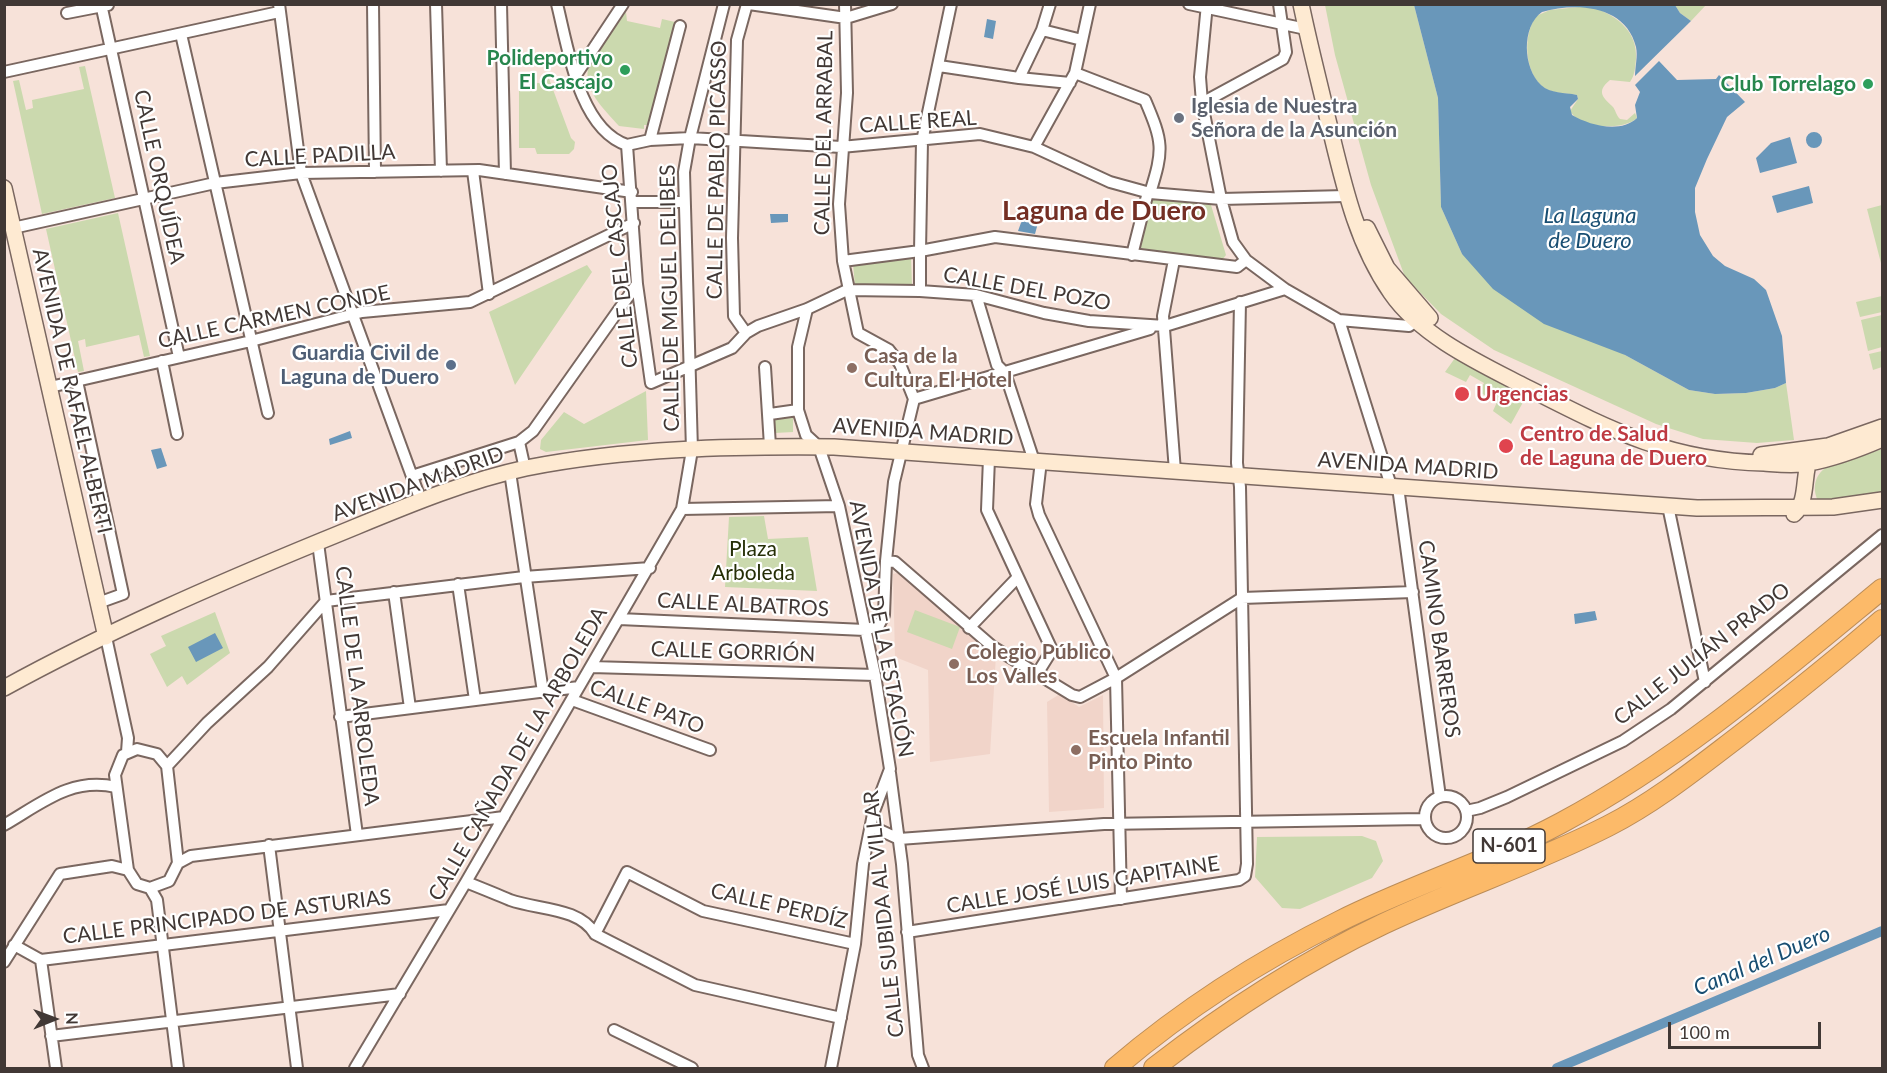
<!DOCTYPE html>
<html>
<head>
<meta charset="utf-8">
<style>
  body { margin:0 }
  #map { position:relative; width:1887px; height:1073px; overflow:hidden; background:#f7e2d9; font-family:Lato,sans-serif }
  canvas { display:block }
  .frame { position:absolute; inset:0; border:6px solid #413835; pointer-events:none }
  .north { position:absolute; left:24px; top:989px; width:60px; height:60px; -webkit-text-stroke:4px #fff; paint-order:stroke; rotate:89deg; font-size:16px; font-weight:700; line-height:24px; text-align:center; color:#413835 }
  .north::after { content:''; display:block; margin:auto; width:21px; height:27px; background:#413835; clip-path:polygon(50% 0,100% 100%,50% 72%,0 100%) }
  .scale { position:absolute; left:1668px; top:1022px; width:153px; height:27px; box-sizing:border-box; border:3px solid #413835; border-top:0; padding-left:8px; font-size:18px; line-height:21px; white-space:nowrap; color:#413835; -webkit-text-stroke:4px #fff; paint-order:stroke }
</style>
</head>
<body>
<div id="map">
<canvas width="1887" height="1073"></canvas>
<div class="frame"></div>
<div class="north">N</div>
<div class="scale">100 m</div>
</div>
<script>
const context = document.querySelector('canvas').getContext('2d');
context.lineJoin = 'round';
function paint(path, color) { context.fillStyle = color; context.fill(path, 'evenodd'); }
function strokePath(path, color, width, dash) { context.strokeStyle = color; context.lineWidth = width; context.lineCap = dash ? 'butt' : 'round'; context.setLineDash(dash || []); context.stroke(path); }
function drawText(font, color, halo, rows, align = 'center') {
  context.font = font + ' Lato,sans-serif'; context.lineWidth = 4.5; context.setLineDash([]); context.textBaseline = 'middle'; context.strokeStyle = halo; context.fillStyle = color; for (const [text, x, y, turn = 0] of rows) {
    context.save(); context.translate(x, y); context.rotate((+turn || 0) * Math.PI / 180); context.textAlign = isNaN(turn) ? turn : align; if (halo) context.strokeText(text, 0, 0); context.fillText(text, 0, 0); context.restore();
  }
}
paint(new Path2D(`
  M 901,572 L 984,647 L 996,655 L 990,754 L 930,762 L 928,670 L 895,657 L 893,574 Z
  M 1060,694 L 1079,707 L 1103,695 L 1104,808 L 1049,812 L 1047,702 Z`), '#f1d4c9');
paint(new Path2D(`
  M 1325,5 L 1414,5 L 1438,98 L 1441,207 L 1462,254 L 1625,355 L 1689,390 L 1715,394 L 1746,393 L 1775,388 L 1786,383 L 1794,440 L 1757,443 L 1703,439 L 1656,424 L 1494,350 L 1441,314 L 1405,277 L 1371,185 L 1335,55 Z
  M 1675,5 L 1706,5 L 1691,21 L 1680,13 Z
  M 1588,6 C 1614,13 1638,30 1636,59 C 1635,68 1635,75 1630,82 L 1610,80 C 1595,92 1604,98 1613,107 C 1615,109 1616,115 1620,119 L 1627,120 L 1635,113 L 1637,118 C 1623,131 1580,129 1570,111 L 1578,99 L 1577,95 C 1567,93 1558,94 1548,90 C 1524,78 1522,36 1536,16 L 1550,10 Z
  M 626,12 L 627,21 L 660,28 L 662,19 L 675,22 L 650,125 L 644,125 L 644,129 L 619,126 C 605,110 581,89 589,65 Z
  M 85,66 L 115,198 L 42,214 L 13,81 L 19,80 L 26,110 L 33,108 L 32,100 L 84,89 L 79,67 Z
  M 529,74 L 530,84 L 547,82 L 548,76 L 571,138 L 575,142 L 574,149 L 569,154 L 537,154 L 535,148 L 519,148 L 519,75 Z
  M 1151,198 L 1211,205 L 1226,255 L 1222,260 L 1139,248 Z
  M 1882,205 L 1882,267 L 1867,209 Z
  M 118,213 L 150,356 L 144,357 L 139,335 L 86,347 L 85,339 L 78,341 L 84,371 L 78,372 L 46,229 Z
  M 911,256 L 912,285 L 855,286 L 853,264 Z
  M 587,265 L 592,272 L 515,385 L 489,312 Z
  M 1882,296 L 1882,312 L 1860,317 L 1856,302 Z
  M 1882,315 L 1882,347 L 1868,351 L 1861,320 Z
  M 1882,351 L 1882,367 L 1873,370 L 1869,354 Z
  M 1455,358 L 1527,395 L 1511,424 L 1493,411 L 1497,402 L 1479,392 L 1484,383 L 1470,375 L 1466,382 L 1445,372 Z
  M 646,391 L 648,440 L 546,452 L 540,449 L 541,440 L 564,412 L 584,424 Z
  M 793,418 L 793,432 L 775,433 L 774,419 Z
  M 1882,449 L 1882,494 L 1818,501 C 1813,490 1813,478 1825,468 Z
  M 764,516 L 768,539 L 808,537 L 817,591 L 725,587 L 729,517 Z
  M 915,610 L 960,627 L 952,649 L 907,632 Z
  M 215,612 L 230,653 L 187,685 L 182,676 L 167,687 L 150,654 L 166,646 L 161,636 Z
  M 1362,836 L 1376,841 L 1383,861 L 1372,878 L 1300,909 L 1282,908 L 1255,877 L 1257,837 Z`), '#cbd9ae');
paint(new Path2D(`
  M 1414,5 L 1675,5 L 1680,13 L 1691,21 L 1635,76 C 1635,67 1638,56 1636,47 C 1626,5 1576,2 1542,12 C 1521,27 1523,68 1541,85 C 1551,94 1564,92 1577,95 L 1578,99 L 1570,107 L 1572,115 C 1589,125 1620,134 1637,118 L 1635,105 L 1640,92 L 1635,85 L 1659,61 L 1677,80 L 1716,79 L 1719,75 L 1745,102 L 1727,117 L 1707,159 L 1695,188 L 1695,212 L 1700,235 L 1713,256 L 1725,266 L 1754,279 L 1766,290 L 1782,336 L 1786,383 L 1775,388 L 1746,393 L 1715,394 L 1689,390 L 1625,355 L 1544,324 L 1493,289 L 1462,254 L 1441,207 L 1438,98 Z
  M 987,19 L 996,21 L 993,39 L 984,37 Z
  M1806 140a8 8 0 1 1 16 0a8 8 0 1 1-16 0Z
  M 1790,137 L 1797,163 L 1760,173 L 1756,158 L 1771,143 Z
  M 1809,186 L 1813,203 L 1777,213 L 1772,196 Z
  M 770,214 L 788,214 L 788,222 L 771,223 Z
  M 1022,220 L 1038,223 L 1035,234 L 1018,231 Z
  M 350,431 L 352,438 L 330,445 L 329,439 Z
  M 161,448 L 167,466 L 157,469 L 151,450 Z
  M 1595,611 L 1597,620 L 1575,624 L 1574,614 Z
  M 215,633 L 223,648 L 196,662 L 188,647 Z`), '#6997ba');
strokePath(new Path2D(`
  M 1557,1068 L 1882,931`), '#6997ba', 10);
const street = new Path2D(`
  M 101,4 L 179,357
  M 279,4 L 301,173 L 421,501
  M 373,4 L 375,172
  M 436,4 L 441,171
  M 501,4 L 505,174
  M 557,4 C 568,48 579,129 627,145
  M 749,4 L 846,18 L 892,4
  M 951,4 L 922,141 L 920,251 L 995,237 L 1237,267 L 1246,260
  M 1189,4 L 1306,29
  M 1207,4 L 1200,77 L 1202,103 L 1221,199 L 1233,242 L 1246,260 L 1285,289 L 1339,320 L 1409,326 L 1420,318
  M 67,13 L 108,5
  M 1042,30 L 1082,40
  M 181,34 L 268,413
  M 939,66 L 1019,78 L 1042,30 L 1050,4
  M 4,72 L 279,12
  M 1075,73 L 1145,100 C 1163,142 1164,149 1150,193
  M 576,75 L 623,4
  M 1019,78 L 1070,83
  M 1202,103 L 1283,59 L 1286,52 L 1279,4
  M 650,140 L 680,26
  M 627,145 L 650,140 L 690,138 L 841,147 L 980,134 L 1034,147 L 1110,182 L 1150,193 L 1221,199 L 1346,196
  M 627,145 L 637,284 L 651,383 L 732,348 L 746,333 L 758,326 L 807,309 L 847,290 L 920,291 L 920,251 L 843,261
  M 1034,147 L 1075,73 L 1090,4
  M 473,171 L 489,294
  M 633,202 L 684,202
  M 13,228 L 215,183 L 301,173 L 479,170 L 632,192
  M 1132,255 L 1148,192
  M 1174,260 L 1163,316 L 1175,471
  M 920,291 L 976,295 L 1044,313 L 1089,321 L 1165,326 L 1285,289
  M 976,295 L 997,365 L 1005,373 L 1034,461
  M 807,309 L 798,347 L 798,410 L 806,435 L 819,447 L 839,506 L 875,675 L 890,769 L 873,814 L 863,864 L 855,944 L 831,1068
  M 1339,320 L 1391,486
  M 746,333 L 734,316 L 732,238 L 737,40 L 747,4
  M 162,361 L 177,434
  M 765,367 L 770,446
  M 77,381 L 123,594 L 98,603
  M 50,387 L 251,341 L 362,312 L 470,302 L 634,223
  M 914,399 L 1150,329
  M 770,414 L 798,410
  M 1041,461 L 1036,504 L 1039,515 L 1116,678 L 1121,899
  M 525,469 L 519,442 L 533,431 L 637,284
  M 510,472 L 543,692
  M 412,476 L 519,442
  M 1398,487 L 1440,797
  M 1668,506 L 1705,682
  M 682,509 L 839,506
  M 318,543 L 357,835
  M 886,561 L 895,562 L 993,647 L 1072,695 L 1080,697 L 1116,678 L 1242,598 L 1413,592
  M 1018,577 L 1052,650 L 1037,674
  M 458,584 L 475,700
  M 394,592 L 410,708
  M 326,601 L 524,577 L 650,568
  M 619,619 L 865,630 L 879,625 L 884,615 L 886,561 L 894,482 L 914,399 L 900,364 L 889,350 L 858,333 L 843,261 L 839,204 L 847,93 L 845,4
  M 969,628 L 1018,577 L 987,510 L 989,458
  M 106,637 L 128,738 L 127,752
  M 591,667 L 875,675
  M 572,700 L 710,750
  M 340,717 L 579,687
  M 137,749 L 157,754 L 167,766 L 178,863 L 169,881 L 150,888 L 137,884 L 128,870 L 115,775 L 123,755 Z
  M 167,766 L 207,723 L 268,667 L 326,601
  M 890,773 L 902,864 L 918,1055 L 923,1068
  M1425 817a21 21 0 1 1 42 0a21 21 0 1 1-42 0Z
  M 1466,811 L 1480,808 L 1507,797 L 1623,741 L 1671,709 L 1882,535
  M 4,825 C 42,803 71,777 116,787
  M 871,826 L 899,839 L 1104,824 L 1424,819
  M 269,845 L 297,1068
  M 178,863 L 191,856 L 504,817
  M 466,882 C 481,888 496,894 510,900 C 538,910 579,907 595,934
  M 150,888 L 157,900 L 178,1068
  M 907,932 L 1239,880 L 1245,876 L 1247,864 L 1240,487 L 1237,463 L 1240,302
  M 595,934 L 627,872 L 703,911 L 855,944
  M 595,934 L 695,985 L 841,1018
  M 14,945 L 41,960 L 449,910
  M 41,960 L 56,1068
  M 4,962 L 60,874 L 112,866 L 128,870
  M 614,1030 L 692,1068
  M 51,1036 L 400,994
  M 355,1068 L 466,882 L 682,509 L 692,450 L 684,172 L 690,138 L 724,4`);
const secondary = new Path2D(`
  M 1301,4 C 1309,43 1319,81 1328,120 C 1343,181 1355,241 1391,293 C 1420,335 1477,362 1520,384 C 1605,427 1666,461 1764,463 C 1778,464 1795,466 1809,463 C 1835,458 1859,449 1882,439
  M 4,188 L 106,637
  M 1367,228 L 1387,268 L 1430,318
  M 1761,455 L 1828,446 L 1882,427
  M 1794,514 C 1809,501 1802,473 1811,455
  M 4,688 C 106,632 214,585 321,541 C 388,514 456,483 526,468 C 627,448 732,446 834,447 L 1697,508 L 1833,507 L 1882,500`);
const highway = new Path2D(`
  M 1115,1068 C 1183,1010 1259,961 1340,921 C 1412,885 1490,861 1561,823 C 1680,759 1779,674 1882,589
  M 1154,1068 C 1226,1012 1301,963 1383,924 C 1457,889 1535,863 1608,826 C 1655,802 1696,769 1738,737 C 1787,699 1835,661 1882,620`);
strokePath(street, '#7a6760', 14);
strokePath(secondary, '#7a6760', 18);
strokePath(highway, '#bb8c57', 22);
strokePath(street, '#fff', 10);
strokePath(secondary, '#feead2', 15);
strokePath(highway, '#fcba69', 20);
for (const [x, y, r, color] of [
  [625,70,6,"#2e9e5b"],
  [1868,84,6,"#2e9e5b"],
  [1179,118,6,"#6b7280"],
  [451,365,6,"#5c6f8a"],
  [852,368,6,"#8d6e63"],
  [1462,394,8,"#e0444e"],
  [1506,446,8,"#e0444e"],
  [954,664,6,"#8d6e63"],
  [1076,750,6,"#8d6e63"]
]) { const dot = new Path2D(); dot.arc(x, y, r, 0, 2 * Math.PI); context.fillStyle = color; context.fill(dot); strokePath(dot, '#fff', 2); }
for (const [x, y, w] of [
  [1509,846,72]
]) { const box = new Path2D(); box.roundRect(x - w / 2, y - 17, w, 34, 4.5); context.fillStyle = '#fff'; context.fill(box); strokePath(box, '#413835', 1.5); }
drawText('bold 20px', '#413835', null, [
  ["N-601",1509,846]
]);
drawText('bold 21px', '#27864d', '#fff', [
  ["Polideportivo",613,58],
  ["El Cascajo",613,82],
  ["Club Torrelago",1856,84]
], 'right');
drawText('bold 21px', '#5b616d', '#fff', [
  ["Iglesia de Nuestra",1191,106],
  ["Señora de la Asunción",1191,130]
], 'left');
drawText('21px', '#413835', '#fff', [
  ["CALLE REAL",918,122,-4],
  ["CALLE DEL ARRABAL",824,133,-89],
  ["CALLE PADILLA",320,156,-3],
  ["CALLE DE PABLO PICASSO",717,170,-89],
  ["CALLE ORQUÍDEA",159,177,78],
  ["CALLE DEL CASCAJO",620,266,-96],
  ["CALLE DEL POZO",1027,289,10],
  ["CALLE DE MIGUEL DELIBES",670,298,-91],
  ["CALLE CARMEN CONDE",274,317,-12],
  ["AVENIDA DE RAFAEL ALBERTI",72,391,77],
  ["AVENIDA MADRID",923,432,4],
  ["AVENIDA MADRID",1408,466,4],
  ["AVENIDA MADRID",418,484,-20],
  ["CALLE ALBATROS",743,605,3],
  ["AVENIDA DE LA ESTACIÓN",881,629,79],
  ["CAMINO BARREROS",1439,639,82],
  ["CALLE GORRIÓN",733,652,2],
  ["CALLE JULIÁN PRADO",1702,654,-38],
  ["CALLE DE LA ARBOLEDA",357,686,83],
  ["CALLE PATO",647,707,20],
  ["CALLE CAÑADA DE LA ARBOLEDA",518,754,-60],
  ["CALLE JOSÉ LUIS CAPITAINE",1083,885,-9],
  ["CALLE PERDÍZ",779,906,13],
  ["CALLE SUBIDA AL VILLAR",884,914,-96],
  ["CALLE PRINCIPADO DE ASTURIAS",227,917,-7]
]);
drawText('bold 21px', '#4e5e75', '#fff', [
  ["Guardia Civil de",439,353],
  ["Laguna de Duero",439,377]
], 'right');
drawText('bold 21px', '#785e54', '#fff', [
  ["Casa de la",864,356],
  ["Cultura El Hotel",864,380],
  ["Colegio Público",966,652],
  ["Los Valles",966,676],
  ["Escuela Infantil",1088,738],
  ["Pinto Pinto",1088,762]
], 'left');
drawText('bold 21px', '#be3a42', '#fff', [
  ["Urgencias",1476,394],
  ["Centro de Salud",1520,434],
  ["de Laguna de Duero",1520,458]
], 'left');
drawText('21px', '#252e06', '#fff', [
  ["Plaza",753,549],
  ["Arboleda",753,573]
]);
drawText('italic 22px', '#184e72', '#fff', [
  ["La Laguna",1590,216],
  ["de Duero",1590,241],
  ["Canal del Duero",1762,961,-23]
]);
drawText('bold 27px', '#742f24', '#fff', [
  ["Laguna de Duero",1104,211]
]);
</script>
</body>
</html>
